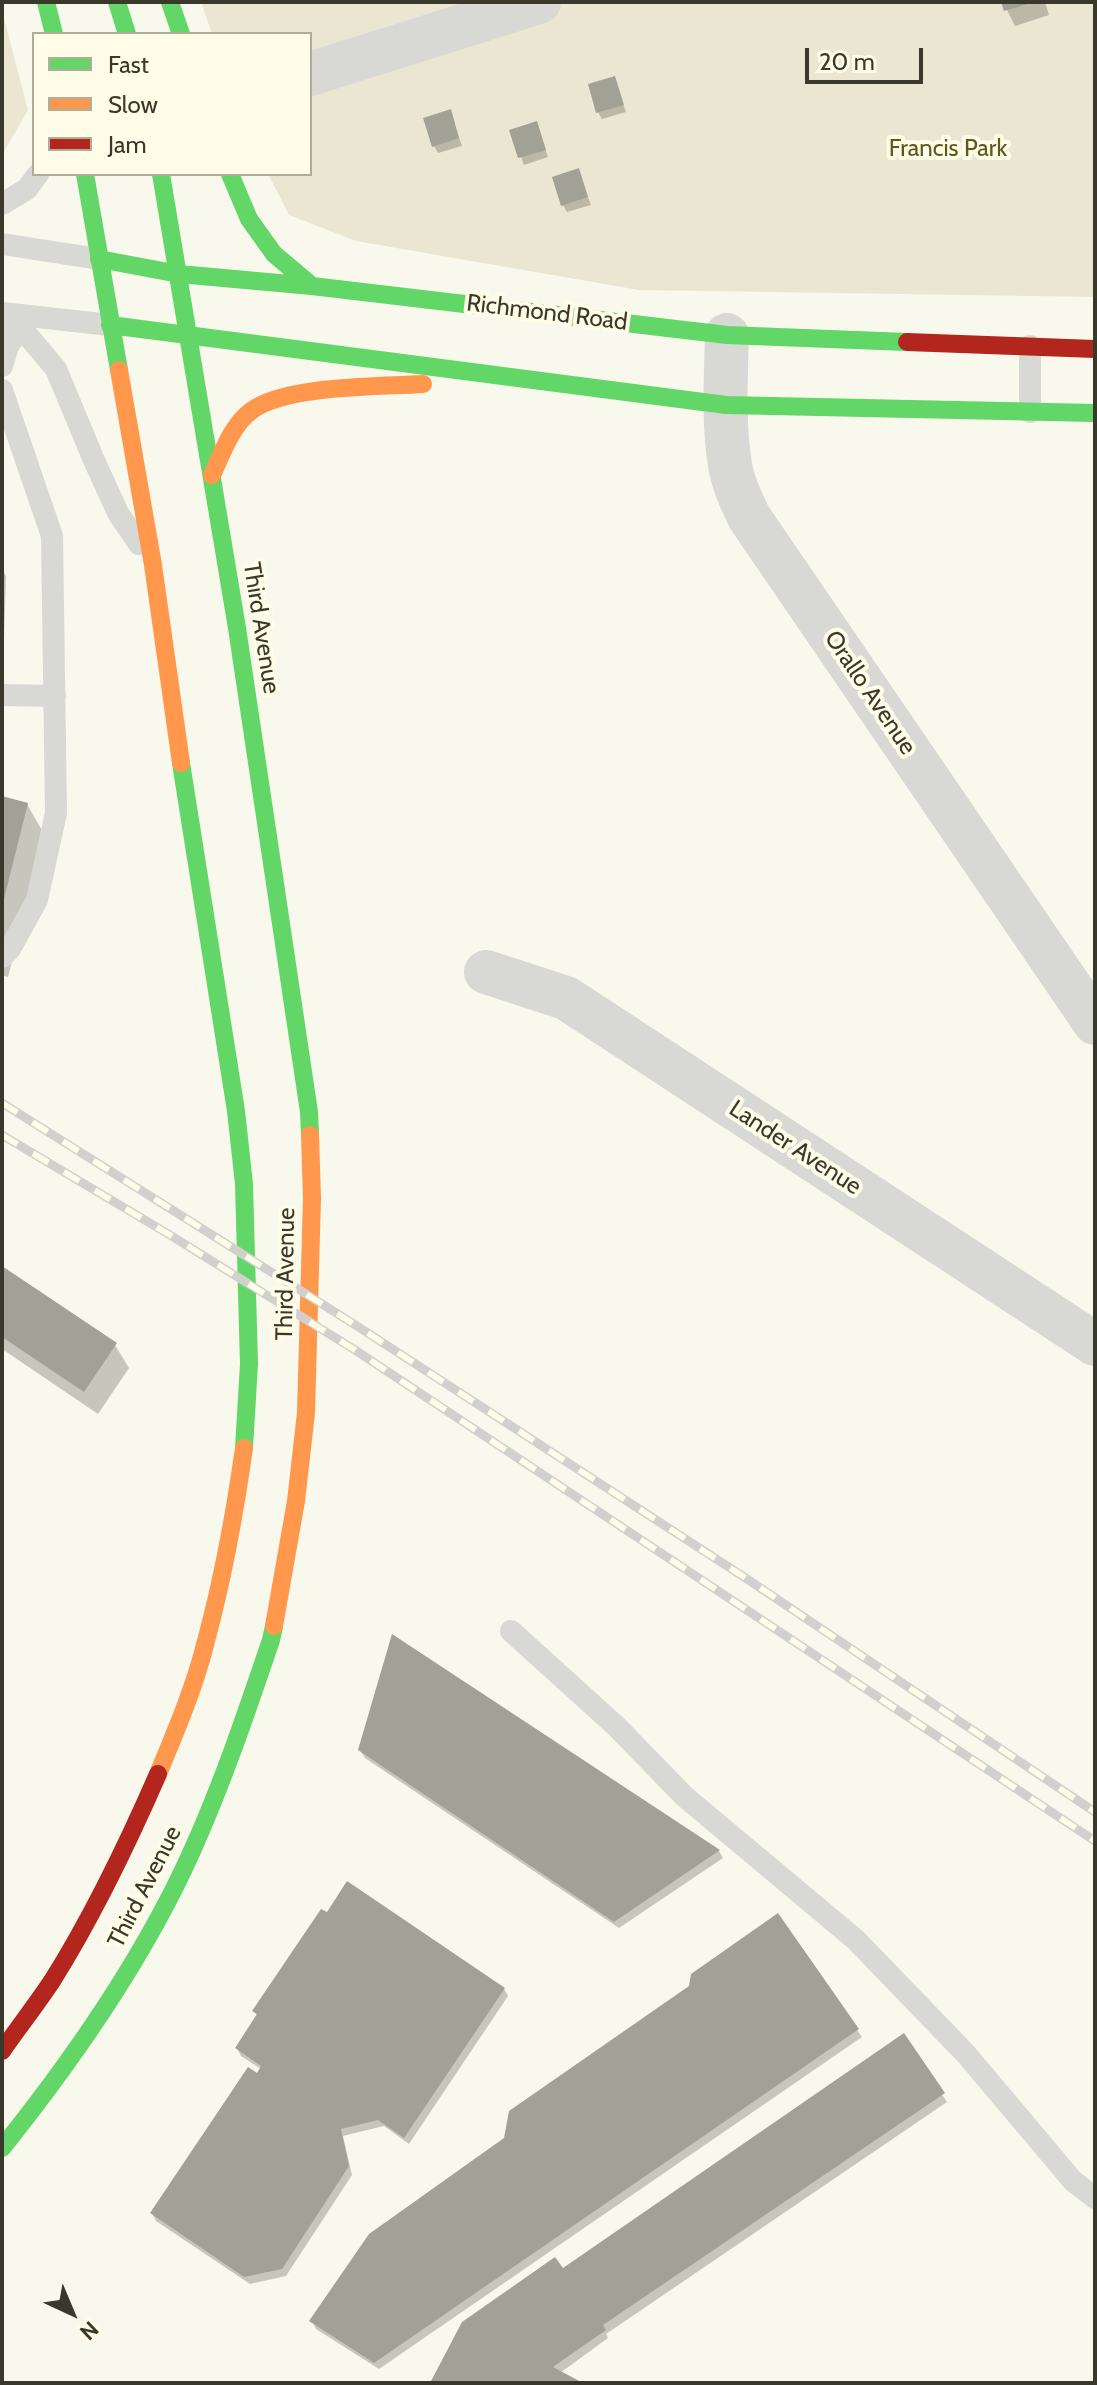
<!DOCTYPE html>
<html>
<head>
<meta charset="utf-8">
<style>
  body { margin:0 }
  #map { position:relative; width:1097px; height:2385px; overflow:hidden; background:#f9f8ed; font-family:Cabin,sans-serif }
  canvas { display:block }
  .frame { position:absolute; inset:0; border:4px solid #3a382a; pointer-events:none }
  .legend { position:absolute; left:32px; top:32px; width:280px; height:144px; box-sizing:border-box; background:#fffce7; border:2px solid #b0ae9b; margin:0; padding:10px 14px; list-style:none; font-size:24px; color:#3a382a }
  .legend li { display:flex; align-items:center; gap:16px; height:40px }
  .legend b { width:40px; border:2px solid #b0ae9b }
  .north { position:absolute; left:32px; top:2273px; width:80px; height:80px; -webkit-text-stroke:6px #fffce7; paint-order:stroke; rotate:136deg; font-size:22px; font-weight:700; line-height:32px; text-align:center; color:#3a382a }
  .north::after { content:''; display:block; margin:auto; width:28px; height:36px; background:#3a382a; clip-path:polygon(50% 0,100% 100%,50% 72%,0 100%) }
  .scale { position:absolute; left:805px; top:48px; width:118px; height:36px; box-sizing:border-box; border:4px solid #3a382a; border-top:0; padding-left:10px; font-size:24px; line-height:28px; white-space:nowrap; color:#3a382a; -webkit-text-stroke:6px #fffce7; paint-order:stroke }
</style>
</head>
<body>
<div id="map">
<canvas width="1097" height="2385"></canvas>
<div class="frame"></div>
<ul class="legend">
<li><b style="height:10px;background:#63d668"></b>Fast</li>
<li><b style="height:10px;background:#ff974d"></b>Slow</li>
<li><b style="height:10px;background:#b3261e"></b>Jam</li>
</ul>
<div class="north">N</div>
<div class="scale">20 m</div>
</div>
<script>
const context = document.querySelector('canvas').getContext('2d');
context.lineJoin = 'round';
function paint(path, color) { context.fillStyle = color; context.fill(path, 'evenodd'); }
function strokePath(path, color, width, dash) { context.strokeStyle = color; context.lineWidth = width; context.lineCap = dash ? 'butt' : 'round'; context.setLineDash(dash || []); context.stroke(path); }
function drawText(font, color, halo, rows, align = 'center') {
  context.font = font + ' Cabin,sans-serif'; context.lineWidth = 8; context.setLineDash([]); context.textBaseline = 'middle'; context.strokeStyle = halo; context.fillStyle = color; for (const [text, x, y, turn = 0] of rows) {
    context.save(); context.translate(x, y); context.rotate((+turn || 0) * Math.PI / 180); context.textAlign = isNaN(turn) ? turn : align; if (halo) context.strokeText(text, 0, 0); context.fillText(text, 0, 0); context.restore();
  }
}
paint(new Path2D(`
  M 201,2 L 1095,2 L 1095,297 L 639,290 L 356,241 L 289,215 L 268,174 L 310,174 L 310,34 L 212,34 Z
  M 2,11 L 28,110 L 2,155 Z`), '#eae6d2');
paint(new Path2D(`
  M 1003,2 L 1045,2 L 1049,15 L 1015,26 Z
  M 614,78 L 626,112 L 602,119 L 598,112 Z
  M 450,112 L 462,146 L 438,153 L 434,146 Z
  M 536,124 L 548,157 L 524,165 L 512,131 Z
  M 578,171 L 591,205 L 567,212 L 563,205 Z
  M 2,569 L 6,576 L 2,699 Z
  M 2,798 L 27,804 L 44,834 L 8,977 L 2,975 Z
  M 2,1269 L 115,1345 L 129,1368 L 98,1414 L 2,1349 Z
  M 393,1637 L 719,1851 L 723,1858 L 619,1928 L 365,1758 L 360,1750 Z
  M 778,1916 L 862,2037 L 379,2369 L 316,2329 L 312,2321 L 506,2139 Z
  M 504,1989 L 508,1996 L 409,2144 L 384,2126 L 343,2136 L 352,2175 L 286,2276 L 250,2284 L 156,2221 L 152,2213 L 261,2069 L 241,2056 L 237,2048 L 258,2017 L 254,2011 Z
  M 903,2036 L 947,2102 L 606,2334 L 608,2338 L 560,2373 L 578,2383 L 433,2383 L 562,2271 Z`), '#0003');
paint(new Path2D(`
  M 1001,2 L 1031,2 L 1031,3 L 1004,11 Z
  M 615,76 L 624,105 L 596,113 L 588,84 Z
  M 451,109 L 459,138 L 432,147 L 423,118 Z
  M 537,121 L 546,150 L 518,158 L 509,130 Z
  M 579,168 L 588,197 L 561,206 L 552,177 Z
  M 2,796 L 28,803 L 3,903 L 2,903 Z
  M 2,1266 L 117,1343 L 84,1392 L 2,1337 Z
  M 392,1634 L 720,1850 L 614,1922 L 358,1750 Z
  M 347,1881 L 505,1988 L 404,2138 L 378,2120 L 341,2129 L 349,2166 L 282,2269 L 244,2277 L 150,2213 L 248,2067 L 257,2073 L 261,2066 L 235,2048 L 257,2014 L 252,2011 L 321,1909 L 327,1912 Z
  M 778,1913 L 859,2029 L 374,2363 L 309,2321 L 369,2234 L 504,2138 L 509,2111 L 689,1986 L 691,1974 Z
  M 904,2033 L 945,2093 L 603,2325 L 606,2330 L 553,2367 L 583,2383 L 430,2383 L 462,2322 L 555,2257 L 563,2268 Z`), '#a2a196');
strokePath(new Path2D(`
  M 2,204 L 27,189 L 38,174
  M 2,244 L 99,259
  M 2,313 L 110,325
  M 2,316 L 29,337 L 56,369 L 93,458 L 118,513 L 139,544
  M 1030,346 L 1030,412
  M 2,366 L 8,346 L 20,330
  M 2,390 L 52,536 L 56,813 L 37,900 L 10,949 L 2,957
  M 2,695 L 55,696
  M 511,1631 L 617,1727 L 684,1796 L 856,1940 L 966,2054 L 1073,2181 L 1095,2198`), '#d8d8d4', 22);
strokePath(new Path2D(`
  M 310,74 L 539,2
  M 727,335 C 726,377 723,422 730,465 C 733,483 741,500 749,517 L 1095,1023
  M 486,972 L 566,998 L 1095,1344`), '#d8d8d4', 44);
strokePath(new Path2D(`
  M 46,2 L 54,34
  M 117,2 L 127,34
  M 170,2 L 181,34
  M 85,174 L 119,370
  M 161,174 L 237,628 L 309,1112 L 310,1135
  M 230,174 L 249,219 L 274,254 L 312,286
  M 99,259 L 179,274 L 312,286 L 727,335 L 907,342
  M 110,325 L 726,405 L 1095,413
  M 181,763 L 236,1111 L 244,1184 L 249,1364 L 244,1448
  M 2,2148 C 75,2057 144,1958 192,1851 C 223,1782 247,1711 271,1640 L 274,1626`), '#63d668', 18);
strokePath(new Path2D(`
  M 119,370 L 153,565 L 181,763
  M 212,475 C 222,454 231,426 251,411 C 286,385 379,387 423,384
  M 274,1626 L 296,1501 L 306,1413 L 312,1198 L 310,1135
  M 158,1774 C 176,1731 195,1686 206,1641 C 223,1578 235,1512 244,1448`), '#ff974d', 18);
strokePath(new Path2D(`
  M 907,342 L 1095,349
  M 2,2051 C 18,2028 36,2005 52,1981 C 93,1916 127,1845 158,1774`), '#b3261e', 18);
const rail = new Path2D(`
  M 2,1103 L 357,1326 L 741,1575 L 1095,1812
  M 2,1135 L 170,1235 L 355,1350 L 1095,1841`);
strokePath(rail, '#d0d0cd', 9);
strokePath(rail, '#fffce7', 6, [18]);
drawText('24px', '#60561e', '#fffce7', [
  ["Francis Park",948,149]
]);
drawText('24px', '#3a382a', '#fffce7', [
  ["Richmond Road",547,313,7],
  ["Third Avenue",261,628,81],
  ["Orallo Avenue",870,693,56],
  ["Lander Avenue",795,1148,33],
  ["Third Avenue",286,1274,-89],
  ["Third Avenue",145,1887,-63]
]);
</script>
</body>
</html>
